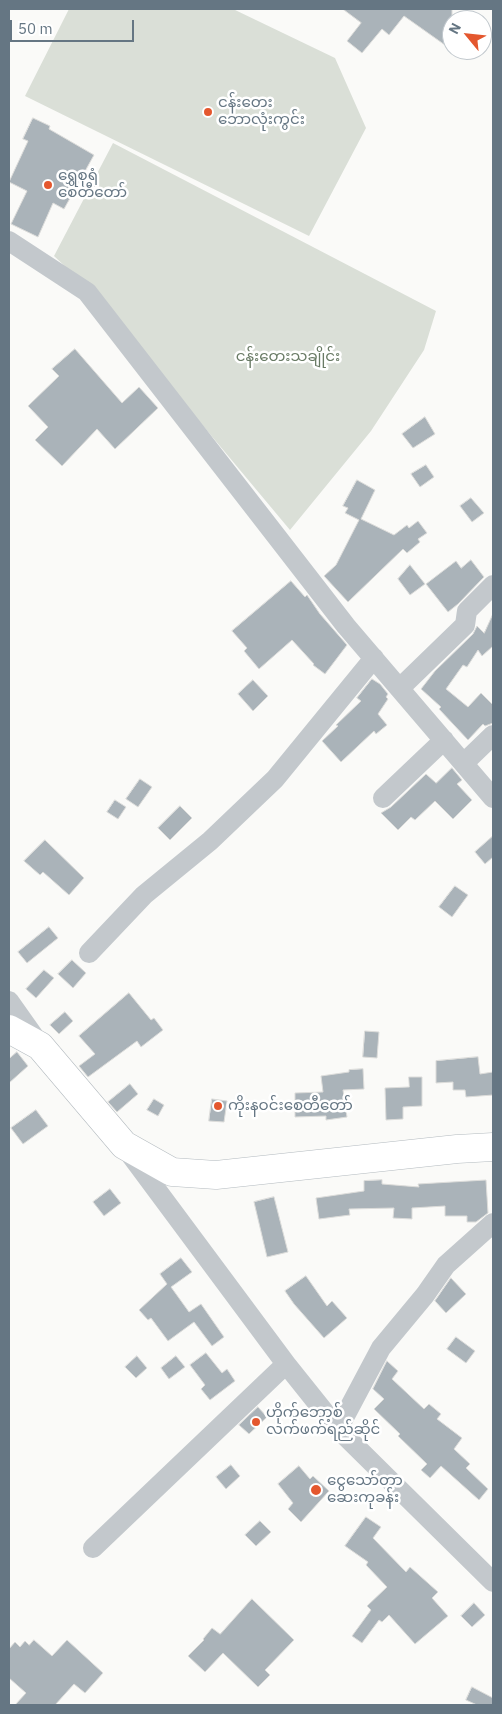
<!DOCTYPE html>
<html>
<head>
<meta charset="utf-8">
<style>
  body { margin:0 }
  #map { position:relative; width:502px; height:1714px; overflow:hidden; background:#fafaf8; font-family:"IBM Plex Sans",sans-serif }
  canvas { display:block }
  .frame { position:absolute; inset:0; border:10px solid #657683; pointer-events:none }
  .north { position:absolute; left:442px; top:10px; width:50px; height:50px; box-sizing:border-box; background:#fff; border:1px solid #c1c8cd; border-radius:50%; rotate:298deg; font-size:14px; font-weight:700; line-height:20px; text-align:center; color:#657683 }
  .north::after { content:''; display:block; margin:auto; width:18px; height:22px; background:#e4572e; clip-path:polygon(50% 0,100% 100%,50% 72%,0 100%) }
  .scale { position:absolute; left:10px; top:20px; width:124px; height:22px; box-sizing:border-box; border:2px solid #657683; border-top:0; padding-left:6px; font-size:15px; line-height:18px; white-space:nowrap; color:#657683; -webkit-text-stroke:4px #fff; paint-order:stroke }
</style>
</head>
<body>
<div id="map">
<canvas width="502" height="1714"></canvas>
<div class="frame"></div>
<div class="north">N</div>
<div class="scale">50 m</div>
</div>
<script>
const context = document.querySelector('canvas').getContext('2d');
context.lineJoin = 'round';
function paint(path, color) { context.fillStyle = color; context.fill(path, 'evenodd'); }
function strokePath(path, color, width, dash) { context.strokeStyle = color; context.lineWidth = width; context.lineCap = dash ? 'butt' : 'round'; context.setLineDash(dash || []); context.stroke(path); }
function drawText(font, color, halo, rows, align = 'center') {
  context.font = font + ' "IBM Plex Sans","Noto Sans Myanmar",sans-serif'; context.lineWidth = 5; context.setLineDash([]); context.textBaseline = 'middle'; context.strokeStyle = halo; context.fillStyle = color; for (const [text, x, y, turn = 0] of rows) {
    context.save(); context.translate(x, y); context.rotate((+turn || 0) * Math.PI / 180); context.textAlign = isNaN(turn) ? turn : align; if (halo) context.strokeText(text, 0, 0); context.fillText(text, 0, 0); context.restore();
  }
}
paint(new Path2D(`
  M 69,9 L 233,9 L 335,58 L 366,128 L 309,236 L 25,96 Z
  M 113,143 L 436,311 L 424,350 L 371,431 L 290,530 L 88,288 L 54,256 Z`), '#dadfd7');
const building = new Path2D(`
  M 343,9 L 452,9 L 452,50 L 404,16 L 389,35 L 382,29 L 362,53 L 347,41 L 361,23 Z
  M 33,118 L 50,126 L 49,129 L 94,155 L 64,209 L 53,203 L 38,237 L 11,224 L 27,191 L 9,182 L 28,141 L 23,139 Z
  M 75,349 L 122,403 L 139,387 L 158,408 L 115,449 L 97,429 L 62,466 L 35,440 L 48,427 L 28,406 L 59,376 L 52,369 Z
  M 425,417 L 435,434 L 413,448 L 402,434 Z
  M 426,465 L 434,477 L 420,487 L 411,474 Z
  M 357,480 L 375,490 L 361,519 L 394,535 L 407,525 L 409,528 L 418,521 L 427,533 L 418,539 L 420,542 L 407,553 L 403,549 L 348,602 L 324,576 L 336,565 L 359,520 L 345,513 L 348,508 L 343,506 Z
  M 471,498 L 484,513 L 472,522 L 460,506 Z
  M 471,560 L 484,577 L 458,604 L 448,612 L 426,584 L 456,561 L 461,568 Z
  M 410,565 L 425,584 L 410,595 L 398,579 Z
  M 291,581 L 305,597 L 307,595 L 320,614 L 347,645 L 325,674 L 313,665 L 314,664 L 292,640 L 259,669 L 244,651 L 247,648 L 232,631 Z
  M 493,614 L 493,646 L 482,656 L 478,650 L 467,667 L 463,665 L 446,689 L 468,707 L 481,693 L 493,705 L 493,723 L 485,726 L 483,724 L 468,740 L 439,709 L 441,707 L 421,689 L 435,671 L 473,634 L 477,626 L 484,633 Z
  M 372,679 L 380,684 L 388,694 L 386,697 L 388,699 L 378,714 L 387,725 L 376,734 L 374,731 L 341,762 L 322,741 L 338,726 L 336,725 L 361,701 L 357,698 Z
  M 253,680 L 268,696 L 253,711 L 238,694 Z
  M 452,768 L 462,780 L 457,784 L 472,800 L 453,819 L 435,801 L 415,820 L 411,817 L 398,830 L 381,813 L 391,807 L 426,774 L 436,783 Z
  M 140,779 L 152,787 L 138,807 L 126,799 Z
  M 115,800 L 126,807 L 118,819 L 107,812 Z
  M 180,806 L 192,818 L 170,840 L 158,828 Z
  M 493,836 L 493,857 L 485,864 L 475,852 Z
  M 45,840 L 84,878 L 69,895 L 43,872 L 40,875 L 24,861 Z
  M 455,886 L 468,895 L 452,917 L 439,907 Z
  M 49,927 L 58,938 L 27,963 L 18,952 Z
  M 72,960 L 86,973 L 73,988 L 58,974 Z
  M 44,970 L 54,978 L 36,998 L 26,989 Z
  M 129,993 L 151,1020 L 154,1018 L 163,1030 L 141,1047 L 137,1041 L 88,1077 L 79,1066 L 95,1054 L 79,1036 Z
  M 65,1012 L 73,1021 L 59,1034 L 50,1025 Z
  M 365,1031 L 379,1032 L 377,1058 L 363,1057 Z
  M 17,1052 L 28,1066 L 9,1083 L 9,1059 Z
  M 478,1057 L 480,1074 L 493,1072 L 493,1095 L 466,1097 L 465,1090 L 453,1090 L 453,1082 L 436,1083 L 436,1061 Z
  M 363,1069 L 364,1089 L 343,1090 L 347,1117 L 326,1120 L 326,1116 L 295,1117 L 295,1093 L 323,1092 L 321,1076 L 349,1072 L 349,1070 Z
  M 409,1077 L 422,1077 L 422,1106 L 403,1107 L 403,1119 L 386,1120 L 385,1088 L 409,1087 Z
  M 130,1084 L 138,1094 L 117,1112 L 108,1102 Z
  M 154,1099 L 164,1105 L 158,1116 L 147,1110 Z
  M 212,1099 L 227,1101 L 224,1122 L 209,1121 Z
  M 36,1110 L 48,1126 L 23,1144 L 11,1128 Z
  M 382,1180 L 382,1184 L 419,1187 L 418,1184 L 486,1180 L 488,1213 L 476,1222 L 467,1222 L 467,1216 L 445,1216 L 445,1206 L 412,1208 L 412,1219 L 393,1218 L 394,1208 L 349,1209 L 350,1215 L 319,1219 L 316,1198 L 364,1191 L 364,1181 Z
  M 110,1189 L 121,1203 L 104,1216 L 93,1202 Z
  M 274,1197 L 288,1252 L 267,1257 L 254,1202 Z
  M 181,1258 L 192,1272 L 171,1287 L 189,1312 L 201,1304 L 224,1337 L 212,1346 L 194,1322 L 168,1341 L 151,1318 L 148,1320 L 139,1310 L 167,1284 L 160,1274 Z
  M 306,1276 L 327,1306 L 332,1301 L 347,1318 L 324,1338 L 294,1304 L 285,1291 Z
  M 451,1278 L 466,1294 L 446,1313 L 435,1301 Z
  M 456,1337 L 475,1351 L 466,1363 L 447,1349 Z
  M 206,1353 L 222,1373 L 227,1369 L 235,1381 L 210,1400 L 201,1389 L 205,1385 L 190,1365 Z
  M 137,1356 L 147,1368 L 136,1378 L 125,1367 Z
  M 176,1356 L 185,1367 L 169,1379 L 161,1368 Z
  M 387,1361 L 398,1371 L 392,1379 L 424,1409 L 429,1404 L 441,1414 L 437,1419 L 462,1438 L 454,1449 L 470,1464 L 466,1468 L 488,1489 L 479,1500 L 441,1466 L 430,1478 L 421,1470 L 427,1464 L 398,1436 L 400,1434 L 374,1409 L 384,1399 L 373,1389 Z
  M 258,1407 L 267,1417 L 249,1434 L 239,1425 Z
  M 231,1465 L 240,1476 L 226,1489 L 216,1477 Z
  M 299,1466 L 310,1479 L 313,1476 L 329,1491 L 301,1522 L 288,1509 L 293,1503 L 278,1484 Z
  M 366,1517 L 381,1527 L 373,1538 L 406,1572 L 410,1567 L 438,1592 L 432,1598 L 448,1616 L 415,1644 L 389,1615 L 382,1622 L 379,1620 L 362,1643 L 352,1636 L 371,1610 L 367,1606 L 387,1587 L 366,1565 L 368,1562 L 345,1546 Z
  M 260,1521 L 271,1532 L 256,1546 L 245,1535 Z
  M 252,1599 L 294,1640 L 265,1670 L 270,1675 L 258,1687 L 223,1653 L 205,1672 L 188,1656 L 204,1640 L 203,1639 L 212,1628 L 220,1634 Z
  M 474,1603 L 485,1615 L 472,1627 L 461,1616 Z
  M 34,1640 L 52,1656 L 67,1640 L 103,1673 L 85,1693 L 74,1684 L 55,1705 L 15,1705 L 26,1693 L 9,1678 L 9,1649 L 15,1642 L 20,1647 L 25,1641 L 29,1645 Z
  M 472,1687 L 493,1698 L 493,1705 L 477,1705 L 466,1700 Z`);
paint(building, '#aab3b9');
strokePath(building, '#dcdcda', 1);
const secondary = new Path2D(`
  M 9,1029 L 40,1046 L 124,1145 L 172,1172 L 216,1175 L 457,1149 L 493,1147`);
strokePath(secondary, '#b3babf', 29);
strokePath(new Path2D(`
  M 9,241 L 87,292 L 346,626 L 493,798
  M 400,688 L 465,625 L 467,611 L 493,585
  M 464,763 L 493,735
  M 383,798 L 444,740
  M 89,953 L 144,895 L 210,841 L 275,779 L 374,658
  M 9,1001 L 38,1042
  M 127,1150 L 286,1364 L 338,1429 L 493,1582
  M 338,1429 L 381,1348 L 425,1295 L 446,1265 L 493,1223
  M 93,1548 L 286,1364`), '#c3c8cc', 20);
strokePath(secondary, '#fff', 28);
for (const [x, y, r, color] of [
  [208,112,5,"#e4572e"],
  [48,185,5,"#e4572e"],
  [218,1106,5,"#e4572e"],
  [256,1422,5,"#e4572e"],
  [316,1490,6,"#e4572e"]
]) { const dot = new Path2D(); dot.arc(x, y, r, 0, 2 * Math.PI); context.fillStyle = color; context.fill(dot); strokePath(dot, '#fff', 2); }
drawText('15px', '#657683', '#fff', [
  ["ငန်းတေး",218,103],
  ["ဘောလုံးကွင်း",218,120],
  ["ရွှေစုရုံ",58,176],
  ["စေတီတော်",58,193],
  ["ကိုးနဝင်းစေတီတော်",228,1106],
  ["ဟိုက်ဘော့စ်",266,1413],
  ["လက်ဖက်ရည်ဆိုင်",266,1430],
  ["ငွေသော်တာ",327,1481],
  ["ဆေးကုခန်း",327,1498]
], 'left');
drawText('15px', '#687a64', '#fff', [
  ["ငန်းတေးသချိုင်း",288,357]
]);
</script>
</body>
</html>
